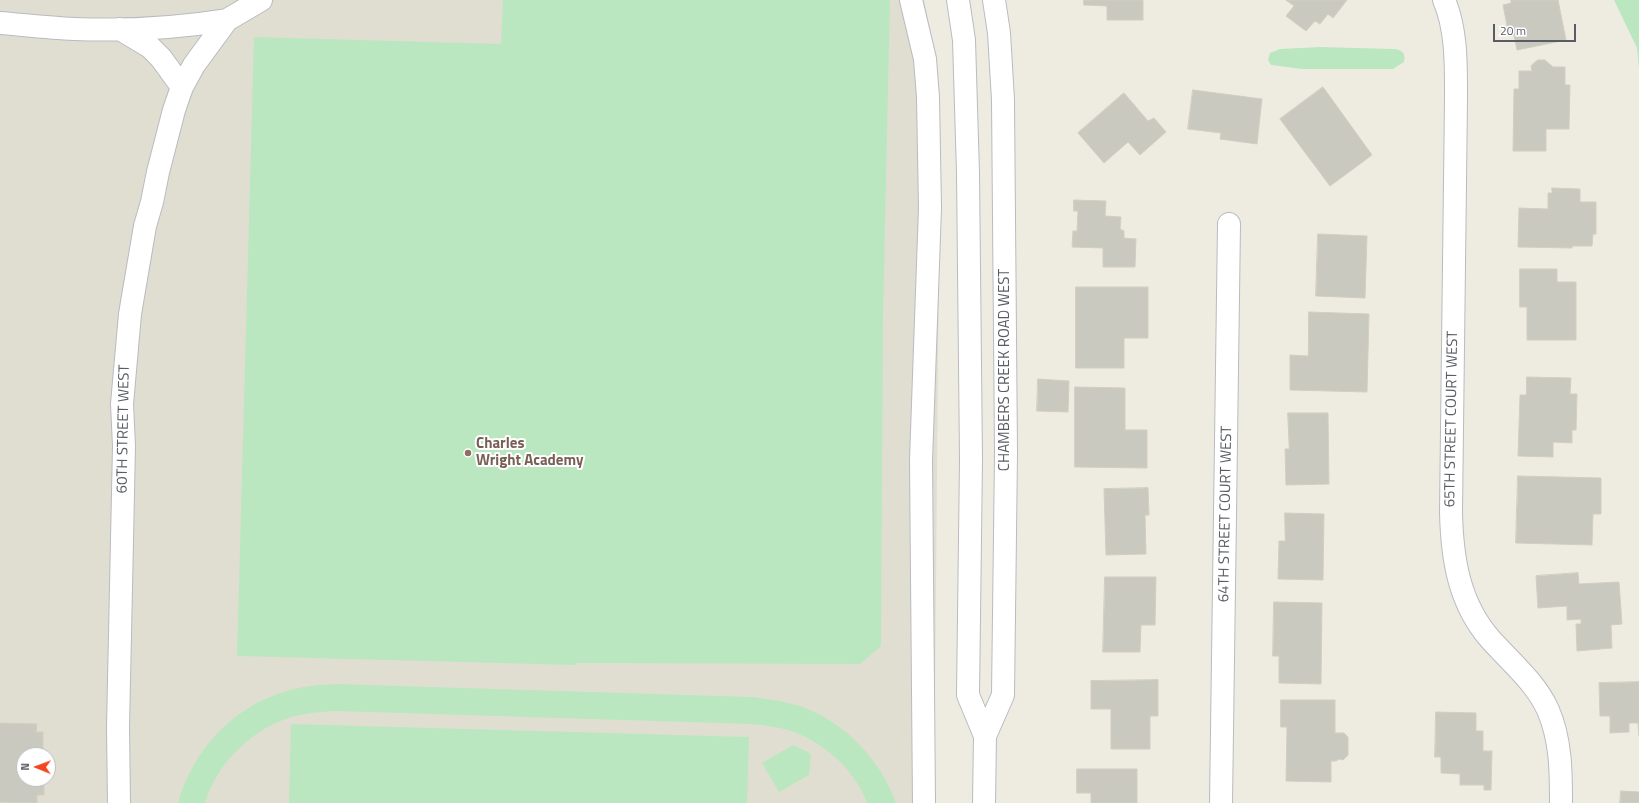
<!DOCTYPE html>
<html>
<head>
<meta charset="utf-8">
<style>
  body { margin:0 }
  #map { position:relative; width:1639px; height:803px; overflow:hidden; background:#eeece1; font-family:"Titillium Web",sans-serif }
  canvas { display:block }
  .north { position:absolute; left:16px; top:747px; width:40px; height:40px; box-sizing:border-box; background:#fff; border:1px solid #bdbec1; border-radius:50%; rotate:271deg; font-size:11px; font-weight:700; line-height:16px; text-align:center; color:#595d63 }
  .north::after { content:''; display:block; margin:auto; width:14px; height:18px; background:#f44720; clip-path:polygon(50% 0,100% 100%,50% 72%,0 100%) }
  .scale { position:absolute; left:1493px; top:24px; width:83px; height:18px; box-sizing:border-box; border:2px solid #595d63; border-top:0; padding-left:5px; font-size:12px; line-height:14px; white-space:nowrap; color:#595d63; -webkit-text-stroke:3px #fff; paint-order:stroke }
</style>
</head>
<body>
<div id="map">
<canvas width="1639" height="803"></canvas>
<div class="north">N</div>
<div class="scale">20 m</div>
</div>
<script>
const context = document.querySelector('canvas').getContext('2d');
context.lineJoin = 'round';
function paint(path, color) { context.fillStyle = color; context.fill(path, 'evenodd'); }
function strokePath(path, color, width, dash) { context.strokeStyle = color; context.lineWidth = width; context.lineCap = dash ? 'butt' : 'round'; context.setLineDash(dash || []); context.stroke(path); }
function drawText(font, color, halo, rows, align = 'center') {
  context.font = font + ' "Titillium Web",sans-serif'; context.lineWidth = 4; context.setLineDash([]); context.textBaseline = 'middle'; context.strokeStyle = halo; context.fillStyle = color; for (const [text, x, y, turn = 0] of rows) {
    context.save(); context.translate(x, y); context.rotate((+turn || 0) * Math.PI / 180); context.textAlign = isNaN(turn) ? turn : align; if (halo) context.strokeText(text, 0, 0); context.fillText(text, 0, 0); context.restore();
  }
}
paint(new Path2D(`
  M 0,0 L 924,0 L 931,33 L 940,150 L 934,803 L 0,803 ZM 24,755 L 48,755 L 48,779 L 24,779 Z`), '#e0ded1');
paint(new Path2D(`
  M 503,0 L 890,0 L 883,315 L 881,646 L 860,664 L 576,663 L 575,665 L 237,656 L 254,37 L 501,44 Z
  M 1614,0 L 1639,0 L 1639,68 L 1637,48 Z
  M 1320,47 L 1394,49 C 1403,50 1406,54 1404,62 L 1393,69 L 1302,69 L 1271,65 L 1268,60 L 1270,53 L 1280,49 Z
  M 335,684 L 752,697 C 768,699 784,701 800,706 C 845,722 880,759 896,803 L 867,803 C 855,770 824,742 791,731 C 778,727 764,725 751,724 L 335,711 C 321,712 308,713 295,716 C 254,727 217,762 205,803 L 178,803 C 193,750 233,706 287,691 C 303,686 319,685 335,684 Z
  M 291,724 L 749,737 L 747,803 L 289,803 Z
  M 793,745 L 808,752 L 811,755 L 809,775 L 779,792 L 762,763 Z`), '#bbe7c0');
const building = new Path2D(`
  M 1084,0 L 1143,0 L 1143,20 L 1107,20 L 1107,6 L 1084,5 Z
  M 1286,0 L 1347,0 L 1333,18 L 1328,14 L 1320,24 L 1315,21 L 1306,31 L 1286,16 L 1294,6 Z
  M 1511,0 L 1558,0 L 1566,40 L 1517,50 L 1514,35 L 1509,36 L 1503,5 L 1511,3 Z
  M 1538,60 L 1545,60 L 1553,67 L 1565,67 L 1565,85 L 1570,85 L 1569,129 L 1546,129 L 1546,151 L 1513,151 L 1514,89 L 1519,89 L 1519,71 L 1532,71 L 1531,66 Z
  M 1323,87 L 1372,155 L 1330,186 L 1280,119 Z
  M 1193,90 L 1262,99 L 1257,144 L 1220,139 L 1221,133 L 1188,129 Z
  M 1124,93 L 1148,121 L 1154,118 L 1166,132 L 1140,155 L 1128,142 L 1104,163 L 1078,133 Z
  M 1552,188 L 1580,189 L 1580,202 L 1596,202 L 1596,234 L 1593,234 L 1592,246 L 1572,246 L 1572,248 L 1518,247 L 1519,208 L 1548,209 L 1548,193 L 1552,193 Z
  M 1074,200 L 1106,201 L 1105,216 L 1121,217 L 1120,229 L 1124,231 L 1124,238 L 1136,239 L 1135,267 L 1103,267 L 1103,248 L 1072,247 L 1073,231 L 1077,231 L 1078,211 L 1074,211 Z
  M 1318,234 L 1367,236 L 1365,298 L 1316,296 Z
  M 1520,269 L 1557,269 L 1557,282 L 1576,282 L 1576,340 L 1527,340 L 1527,307 L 1520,307 Z
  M 1076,287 L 1148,287 L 1148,338 L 1124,338 L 1124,368 L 1076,368 Z
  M 1309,312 L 1369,314 L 1367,392 L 1290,390 L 1290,355 L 1308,356 Z
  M 1527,377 L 1571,378 L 1570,394 L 1577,394 L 1576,430 L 1572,430 L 1572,443 L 1553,442 L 1553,457 L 1518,456 L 1520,395 L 1526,395 Z
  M 1038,379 L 1069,381 L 1068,412 L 1037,411 Z
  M 1075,387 L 1125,388 L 1125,430 L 1147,430 L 1147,468 L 1075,467 Z
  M 1288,413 L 1328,413 L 1329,484 L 1286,485 L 1285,449 L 1289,449 Z
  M 1518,476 L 1601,478 L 1601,514 L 1593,514 L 1592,545 L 1516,543 Z
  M 1148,488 L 1149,515 L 1145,515 L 1146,554 L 1106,555 L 1104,489 Z
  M 1285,513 L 1324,514 L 1323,580 L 1278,579 L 1279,541 L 1285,541 Z
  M 1578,573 L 1579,584 L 1619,582 L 1622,624 L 1611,625 L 1612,648 L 1577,651 L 1576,624 L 1581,624 L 1581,619 L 1567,620 L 1567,606 L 1538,608 L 1536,576 Z
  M 1105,577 L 1156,577 L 1155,625 L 1141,625 L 1140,652 L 1103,652 Z
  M 1274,602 L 1322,603 L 1321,684 L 1279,683 L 1279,656 L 1273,656 Z
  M 1158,680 L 1158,716 L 1150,716 L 1150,749 L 1111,749 L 1111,709 L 1091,709 L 1091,681 Z
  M 1639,682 L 1639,736 L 1638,723 L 1629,723 L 1629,732 L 1610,733 L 1610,716 L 1600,716 L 1599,683 Z
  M 1281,700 L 1335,700 L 1335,733 L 1344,733 L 1348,737 L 1348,755 L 1343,760 L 1339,759 L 1336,761 L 1331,761 L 1331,782 L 1286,781 L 1287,727 L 1281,727 Z
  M 1436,712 L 1476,713 L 1476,731 L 1483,731 L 1483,751 L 1492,751 L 1491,790 L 1484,790 L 1484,785 L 1460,785 L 1460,774 L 1441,773 L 1441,757 L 1435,757 Z
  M 0,723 L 37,724 L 36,732 L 43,732 L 43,755 L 24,755 L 24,779 L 44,779 L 44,795 L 37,795 L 37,803 L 0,802 Z
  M 1077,769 L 1137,769 L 1137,803 L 1091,803 L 1091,793 L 1077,793 Z
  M 1621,791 L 1639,792 L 1639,803 L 1620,803 Z`);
paint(building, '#cac9c0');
strokePath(building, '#d2cebf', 1);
const minor = new Path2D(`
  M 911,0 L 925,59 L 928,97 L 930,208 L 921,460 L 924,803
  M 958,0 L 964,40 L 968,173 L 971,459 L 968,695 L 985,736
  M 1444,0 C 1457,30 1456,67 1456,99 L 1451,512 C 1452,559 1459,604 1491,640 C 1511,662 1536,683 1548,710 C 1561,740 1561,771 1561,803
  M 0,23 C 24,25 49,28 74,29 C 125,31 177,28 227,20
  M 120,29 L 150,47 L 161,58 L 182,87
  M 119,803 L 118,727 L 124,446 L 122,404 L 130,314 L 145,226 L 152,202 L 158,172 L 174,110 L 182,87 L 194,65 L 227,20 L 261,0
  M 984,803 L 985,736 L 1003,695 L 1006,453 L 1003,100 L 999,33 L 994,0
  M 1221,803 L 1229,224`);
strokePath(minor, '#b9bbc1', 24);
strokePath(minor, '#fff', 22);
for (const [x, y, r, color] of [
  [468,453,4,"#8d6e63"]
]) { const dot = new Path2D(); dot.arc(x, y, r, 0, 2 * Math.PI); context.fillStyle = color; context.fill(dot); strokePath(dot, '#fff', 1.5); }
drawText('15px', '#595d63', '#fff', [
  ["CHAMBERS CREEK ROAD WEST",1005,370,-90],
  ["65TH STREET COURT WEST",1452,419,-89],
  ["60TH STREET WEST",124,429,-89],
  ["64TH STREET COURT WEST",1226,514,-89]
]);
drawText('bold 15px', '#785e54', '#fff', [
  ["Charles",476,444],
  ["Wright Academy",476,461]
], 'left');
</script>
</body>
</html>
